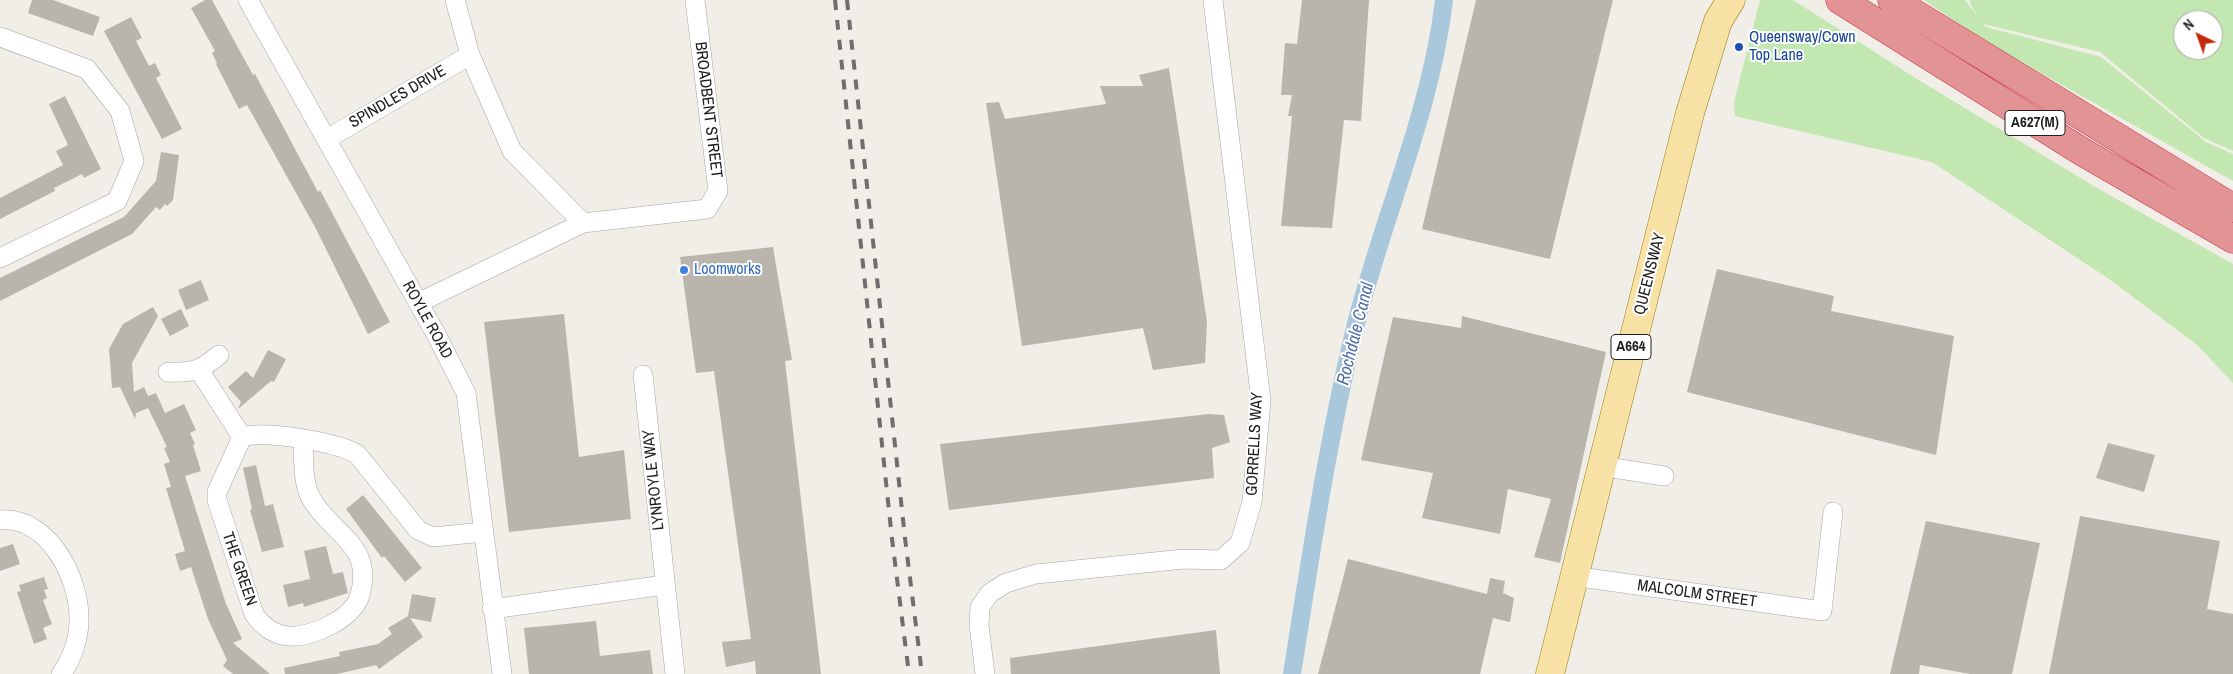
<!DOCTYPE html>
<html>
<head>
<meta charset="utf-8">
<style>
  body { margin:0 }
  #map { position:relative; width:2233px; height:674px; overflow:hidden; background:#f0eee7; font-family:"Archivo Narrow",sans-serif }
  canvas { display:block }
  .north { position:absolute; left:2173px; top:10px; width:50px; height:50px; box-sizing:border-box; background:#fff; border:1px solid #a6a6a6; border-radius:50%; rotate:318deg; font-size:14px; font-weight:700; line-height:20px; text-align:center; color:#202020 }
  .north::after { content:''; display:block; margin:auto; width:18px; height:22px; background:#c42a0c; clip-path:polygon(50% 0,100% 100%,50% 72%,0 100%) }
</style>
</head>
<body>
<div id="map">
<canvas width="2233" height="674"></canvas>
<div class="north">N</div>
</div>
<script>
const context = document.querySelector('canvas').getContext('2d');
context.lineJoin = 'round';
function paint(path, color) { context.fillStyle = color; context.fill(path, 'evenodd'); }
function strokePath(path, color, width, dash) { context.strokeStyle = color; context.lineWidth = width; context.lineCap = dash ? 'butt' : 'round'; context.setLineDash(dash || []); context.stroke(path); }
function drawText(font, color, halo, rows, align = 'center') {
  context.font = font + ' "Archivo Narrow",sans-serif'; context.lineWidth = 4; context.setLineDash([]); context.textBaseline = 'middle'; context.strokeStyle = halo; context.fillStyle = color; for (const [text, x, y, turn = 0] of rows) {
    context.save(); context.translate(x, y); context.rotate((+turn || 0) * Math.PI / 180); context.textAlign = isNaN(turn) ? turn : align; if (halo) context.strokeText(text, 0, 0); context.fillText(text, 0, 0); context.restore();
  }
}
paint(new Path2D(`
  M 1760,0 L 1793,0 L 1917,79 L 2097,188 L 2233,264 L 2233,383 L 2196,344 L 2109,279 L 1932,162 L 1735,116 L 1734,102 Z
  M 1924,0 L 1965,0 L 1979,18 L 1971,5 L 1970,0 L 2233,0 L 2233,151 L 2204,138 L 2100,52 L 1983,24 L 1986,27 L 2101,57 L 2206,142 L 2233,154 L 2233,181 L 1989,44 ZM 2183,20 L 2213,20 L 2213,50 L 2183,50 Z`), '#c2e7b0');
strokePath(new Path2D(`
  M 1292,674 C 1310,560 1327,444 1354,332 C 1381,221 1431,114 1444,0`), '#aac8db', 18);
paint(new Path2D(`
  M 32,0 L 53,0 L 100,17 L 93,36 L 28,13 Z
  M 205,0 L 212,0 L 253,75 L 255,74 L 318,192 L 320,190 L 390,322 L 368,334 L 315,227 L 247,105 L 239,109 L 216,64 L 217,63 L 212,53 L 215,51 L 191,8 Z
  M 1302,0 L 1369,0 L 1361,121 L 1344,120 L 1332,228 L 1281,226 L 1292,116 L 1288,116 L 1292,95 L 1281,95 L 1285,43 L 1297,44 Z
  M 1476,0 L 1613,0 L 1550,259 L 1422,229 Z
  M 131,17 L 142,38 L 136,41 L 149,66 L 155,63 L 161,75 L 156,78 L 182,129 L 162,139 L 104,31 Z
  M 1169,68 L 1207,322 L 1205,363 L 1153,370 L 1143,328 L 1022,346 L 986,103 L 999,102 L 1005,119 L 1106,104 L 1100,86 L 1143,86 L 1139,75 Z
  M 65,96 L 101,169 L 84,178 L 82,174 L 54,188 L 55,191 L 0,219 L 0,198 L 63,165 L 56,151 L 68,145 L 49,104 Z
  M 161,152 L 179,155 L 173,200 L 167,206 L 165,204 L 160,210 L 156,207 L 132,234 L 0,301 L 0,278 L 124,217 L 156,181 Z
  M 773,247 L 792,360 L 785,361 L 821,674 L 756,674 L 755,661 L 726,667 L 722,642 L 751,639 L 714,371 L 696,373 L 680,257 Z
  M 1717,269 L 1834,296 L 1831,311 L 1954,336 L 1936,455 L 1687,392 Z
  M 201,280 L 209,300 L 186,310 L 178,290 Z
  M 153,307 L 158,316 L 132,363 L 134,392 L 144,387 L 148,396 L 156,393 L 165,413 L 184,404 L 196,430 L 190,433 L 195,444 L 193,445 L 201,471 L 185,476 L 226,604 L 242,639 L 233,643 L 270,674 L 233,674 L 223,666 L 227,660 L 208,619 L 191,567 L 180,571 L 175,554 L 185,551 L 166,488 L 171,487 L 164,464 L 170,462 L 164,448 L 167,447 L 148,408 L 136,413 L 135,419 L 120,387 L 112,388 L 109,349 L 123,324 Z
  M 181,309 L 189,326 L 170,336 L 161,319 Z
  M 564,314 L 579,457 L 624,450 L 631,519 L 509,532 L 484,322 Z
  M 1462,316 L 1606,352 L 1560,563 L 1534,557 L 1551,499 L 1508,489 L 1500,534 L 1422,518 L 1433,473 L 1361,460 L 1393,317 L 1461,328 Z
  M 268,350 L 286,359 L 274,382 L 271,381 L 238,409 L 241,402 L 228,387 L 246,371 L 253,378 Z
  M 1209,414 L 1224,415 L 1230,442 L 1212,448 L 1214,478 L 949,510 L 940,444 Z
  M 2108,443 L 2155,455 L 2144,492 L 2096,478 Z
  M 256,465 L 265,506 L 273,504 L 284,547 L 262,552 L 250,510 L 252,509 L 243,468 Z
  M 363,495 L 422,568 L 405,582 L 384,556 L 382,558 L 346,509 Z
  M 2080,516 L 2220,541 L 2207,609 L 2233,614 L 2233,674 L 2049,674 Z
  M 1926,521 L 2040,543 L 2012,674 L 1970,674 L 1920,665 L 1919,674 L 1890,674 Z
  M 13,544 L 20,564 L 0,571 L 0,548 Z
  M 326,546 L 333,574 L 343,572 L 348,593 L 304,607 L 303,603 L 288,607 L 283,585 L 310,579 L 304,551 Z
  M 1348,559 L 1487,594 L 1490,578 L 1505,581 L 1503,593 L 1514,598 L 1510,622 L 1493,618 L 1480,674 L 1318,674 Z
  M 44,577 L 48,589 L 44,590 L 47,598 L 43,600 L 52,624 L 43,628 L 47,639 L 34,644 L 17,592 L 21,591 L 19,585 Z
  M 412,594 L 436,598 L 431,622 L 410,618 L 423,637 L 379,669 L 376,665 L 337,674 L 285,674 L 284,668 L 340,656 L 339,652 L 378,644 L 392,634 L 388,628 L 408,616 Z
  M 596,621 L 600,656 L 650,650 L 653,674 L 529,674 L 524,628 Z
  M 1216,630 L 1220,674 L 1011,674 L 1010,658 Z`), '#b9b5ad');
const street = new Path2D(`
  M 248,0 L 437,336 L 466,393 L 502,674
  M 455,0 L 470,55
  M 0,37 L 87,69 L 120,111 L 134,161 L 117,201 L 0,258
  M 327,139 L 470,55 L 512,151 L 583,223
  M 418,303 L 583,223 L 707,209 L 718,191 L 695,0
  M 199,370 L 242,437
  M 168,372 C 192,373 200,371 219,355
  M 643,375 L 675,674
  M 303,440 C 304,458 302,484 312,500 C 333,535 374,545 360,595 C 353,619 311,638 288,636 C 274,635 261,625 254,614 L 217,500 L 217,492 L 242,437 C 265,430 336,442 357,454 L 418,530 L 433,537 L 483,532
  M 1601,466 L 1664,476
  M 0,520 C 48,516 80,578 79,620 C 79,638 72,660 61,674
  M 1573,576 L 1822,611 L 1833,512
  M 492,609 L 664,585
  M 985,674 L 979,625 L 980,607 L 990,593 L 1006,583 L 1036,574 L 1184,559 L 1221,560 L 1240,543 L 1252,502 L 1261,401 L 1213,0`);
const primary = new Path2D(`
  M 1550,674 L 1690,113 L 1718,21 L 1731,0`);
const highway = new Path2D(`
  M 1840,0 L 2081,151 L 2233,239
  M 1892,0 L 2233,208`);
strokePath(street, '#a4a4a4', 20);
strokePath(primary, '#937c09', 29);
strokePath(highway, '#d1314d', 29);
strokePath(street, '#fff', 19);
strokePath(primary, '#f7e1a5', 28);
strokePath(highway, '#e29495', 28);
strokePath(new Path2D(`
  M 835,0 L 892,539 L 909,674
  M 847,0 L 905,538 L 922,674`), '#6e6e6e', 4, [10, 10]);
for (const [x, y, r, color] of [
  [1739,47,5,"#1a4fb4"],
  [684,270,5,"#3f7fe0"]
]) { const dot = new Path2D(); dot.arc(x, y, r, 0, 2 * Math.PI); context.fillStyle = color; context.fill(dot); strokePath(dot, '#fff', 2); }
for (const [x, y, w] of [
  [2035,123,60],
  [1631,347,40]
]) { const box = new Path2D(); box.roundRect(x - w / 2, y - 12.5, w, 25, 4); context.fillStyle = '#fff'; context.fill(box); strokePath(box, '#202020', 1); }
drawText('bold 15px', '#202020', null, [
  ["A627(M)",2035,123],
  ["A664",1631,347]
]);
drawText('16px', '#164399', '#fff', [
  ["Queensway/Cown",1749,38],
  ["Top Lane",1749,56]
], 'left');
drawText('16px', '#202020', '#fff', [
  ["SPINDLES DRIVE",398,97,-30],
  ["BROADBENT STREET",708,110,83],
  ["QUEENSWAY",1650,274,-76],
  ["ROYLE ROAD",427,320,61],
  ["GORRELLS WAY",1255,444,-87],
  ["LYNROYLE WAY",654,480,-96],
  ["THE GREEN",239,569,71],
  ["MALCOLM STREET",1697,594,8]
]);
drawText('16px', '#366cbe', '#fff', [
  ["Loomworks",694,270]
], 'left');
drawText('italic 18px', '#516fab', '#fff', [
  ["Rochdale Canal",1356,334,-76]
]);
</script>
</body>
</html>
